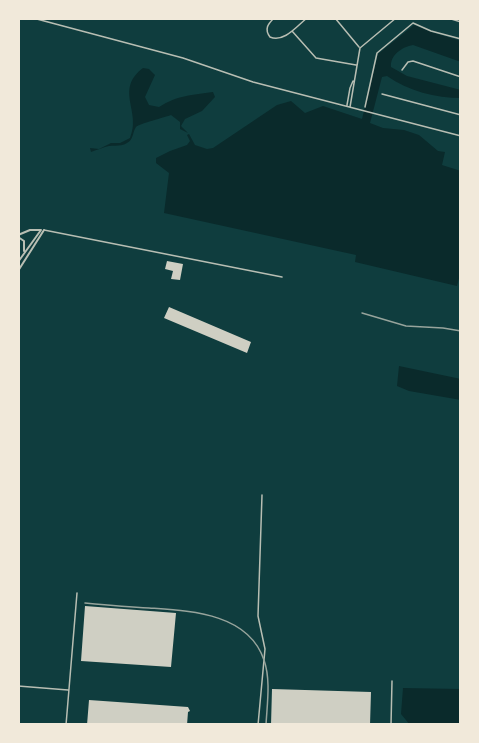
<!DOCTYPE html>
<html>
<head>
<meta charset="utf-8">
<style>
  body { margin:0 }
  #map { position:relative; width:479px; height:743px; overflow:hidden; background:#0f3d3e; font-family:Merriweather,serif }
  canvas { display:block }
  .frame { position:absolute; inset:0; border:20px solid #f1e9da; pointer-events:none }
</style>
</head>
<body>
<div id="map">
<canvas width="479" height="743"></canvas>
<div class="frame"></div>
</div>
<script>
const context = document.querySelector('canvas').getContext('2d');
context.lineJoin = 'round';
function paint(path, color) { context.fillStyle = color; context.fill(path, 'evenodd'); }
function strokePath(path, color, width, dash) { context.strokeStyle = color; context.lineWidth = width; context.lineCap = dash ? 'butt' : 'round'; context.setLineDash(dash || []); context.stroke(path); }
paint(new Path2D(`
  M 414,25 L 431,32 L 461,41 L 461,62 L 413,45 C 402,47 390,55 391,67 L 407,76 L 461,90 L 461,98 C 436,98 408,91 387,76 L 382,77 L 370,123 L 383,128 L 404,130 L 419,135 L 438,151 L 445,152 L 442,165 L 461,171 L 461,279 L 459,278 L 457,286 L 355,262 L 356,255 L 164,213 L 169,173 L 156,163 L 156,158 L 170,151 L 187,145 L 190,141 L 187,135 L 189,134 L 195,145 L 207,149 L 213,148 L 277,105 L 291,101 L 305,113 L 323,106 L 362,119 L 378,54 Z
  M 143,68 L 149,69 L 155,75 L 145,97 L 149,105 L 159,107 C 178,95 192,95 213,92 L 215,97 L 202,111 L 185,119 L 181,126 L 188,133 L 180,129 L 180,122 L 171,115 C 166,117 138,124 136,127 C 132,133 134,139 127,143 C 121,147 116,145 109,146 C 104,147 97,150 91,152 L 90,148 L 99,149 L 111,143 L 120,143 L 130,138 C 142,111 114,90 143,68 Z
  M 399,366 L 461,379 L 461,400 L 409,391 L 397,386 Z
  M 403,688 L 461,689 L 461,725 L 410,725 L 401,714 Z`), '#0a2a2b');
paint(new Path2D(`
  M 167,261 L 183,264 L 180,280 L 171,279 L 173,271 L 165,269 Z
  M 169,307 L 251,342 L 247,353 L 164,318 Z
  M 85,606 L 176,613 L 171,667 L 81,661 Z
  M 272,689 L 371,692 L 370,725 L 271,725 Z
  M 89,700 L 188,707 L 190,711 L 188,712 L 187,725 L 87,725 Z`), '#cfcfc3');
strokePath(new Path2D(`
  M 365,107 L 377,53 L 413,23 L 431,31 L 461,39`), '#b8beb3', 1.5);
strokePath(new Path2D(`
  M 33,18 L 183,58 L 253,82 L 461,136
  M 274,18 C 268,24 264,29 270,37 C 284,43 297,26 307,18
  M 335,18 L 359,47
  M 448,18 L 461,22
  M 292,31 L 316,58 L 356,65
  M 402,70 L 408,62 L 413,61 L 461,77
  M 382,94 L 461,115
  M 347,105 L 350,88 L 353,81
  M 350,107 L 360,48 L 396,18
  M 44,230 L 282,277
  M 18,686 L 68,690
  M 66,725 L 77,593
  M 258,725 L 265,649 L 258,616 L 262,495
  M 391,725 L 392,681`), '#b8beb3', 1.5);
strokePath(new Path2D(`
  M 18,235 L 30,230 L 41,230
  M 18,237 L 24,241 L 24,251
  M 18,262 L 41,230
  M 18,271 L 44,230`), '#b8beb3', 2);
strokePath(new Path2D(`
  M 362,313 L 406,326 L 443,328 L 461,331
  M 85,603 C 106,605 128,607 149,608 C 191,611 248,613 264,660 C 271,680 267,705 266,725`), '#97a49c', 1.5);
</script>
</body>
</html>
